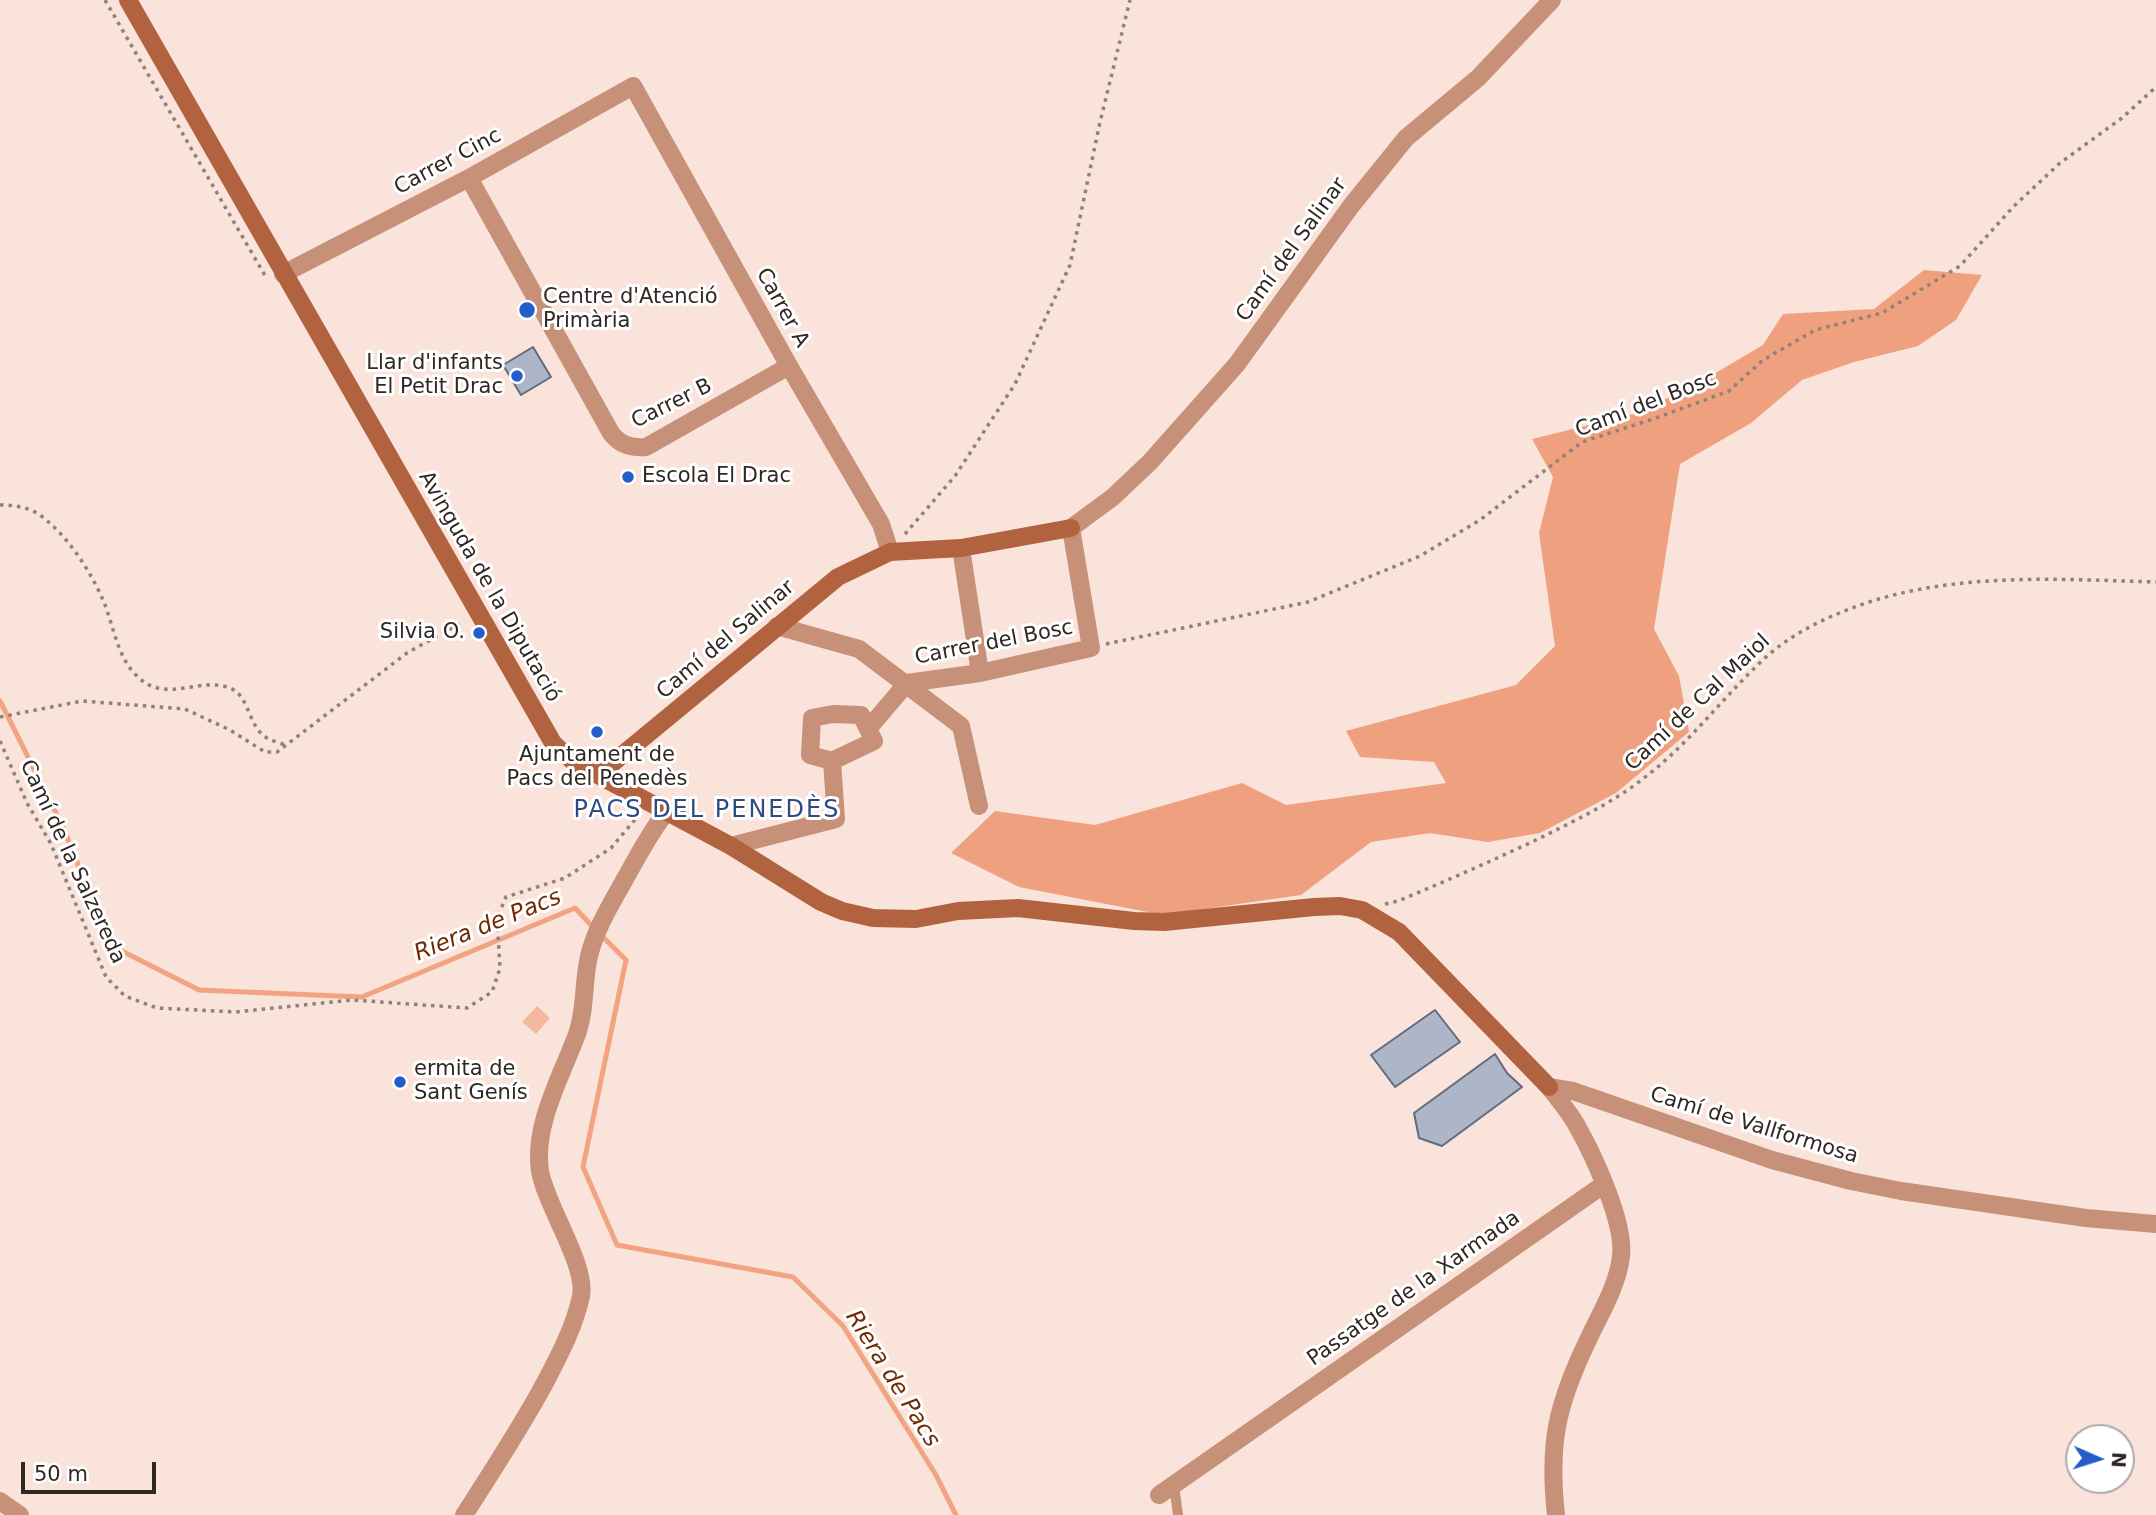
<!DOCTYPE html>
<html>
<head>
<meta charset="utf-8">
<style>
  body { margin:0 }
  #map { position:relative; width:2156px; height:1515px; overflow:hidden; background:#f9e3da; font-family:"DejaVu Sans",sans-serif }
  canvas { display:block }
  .north { position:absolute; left:2065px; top:1424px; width:70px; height:70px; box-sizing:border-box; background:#fff; border:2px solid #aca9a7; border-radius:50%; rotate:93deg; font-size:19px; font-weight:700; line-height:28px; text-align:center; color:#2f2723 }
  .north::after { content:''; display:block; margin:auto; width:24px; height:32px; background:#245dca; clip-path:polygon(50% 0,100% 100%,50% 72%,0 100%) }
  .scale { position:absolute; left:21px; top:1462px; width:135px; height:32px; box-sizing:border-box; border:4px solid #2f2723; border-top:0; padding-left:9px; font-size:21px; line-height:24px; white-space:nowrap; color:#2f2723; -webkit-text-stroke:5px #fff; paint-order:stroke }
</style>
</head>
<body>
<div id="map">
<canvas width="2156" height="1515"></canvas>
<div class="north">N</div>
<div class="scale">50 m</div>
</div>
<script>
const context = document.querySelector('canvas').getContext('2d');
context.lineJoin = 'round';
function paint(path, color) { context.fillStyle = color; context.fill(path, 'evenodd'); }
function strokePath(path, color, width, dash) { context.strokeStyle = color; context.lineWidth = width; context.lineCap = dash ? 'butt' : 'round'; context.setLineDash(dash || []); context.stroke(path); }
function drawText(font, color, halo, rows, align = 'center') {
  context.font = font + ' "DejaVu Sans",sans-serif'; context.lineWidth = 6; context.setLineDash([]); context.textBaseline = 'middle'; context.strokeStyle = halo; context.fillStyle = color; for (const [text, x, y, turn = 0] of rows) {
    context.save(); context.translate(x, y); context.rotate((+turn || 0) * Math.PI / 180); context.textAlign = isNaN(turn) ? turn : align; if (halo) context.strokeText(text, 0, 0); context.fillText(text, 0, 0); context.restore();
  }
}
paint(new Path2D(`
  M 537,1006 L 550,1018 L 536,1034 L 522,1022 Z`), '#f4b89f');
paint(new Path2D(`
  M 1924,270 L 1982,275 L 1956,320 L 1918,346 L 1854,362 L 1802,380 L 1751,423 L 1680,464 L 1654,629 L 1679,676 L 1689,732 L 1616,793 L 1540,833 L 1488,842 L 1430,833 L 1371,842 L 1301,895 L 1163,915 L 1019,887 L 951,853 L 995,811 L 1095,825 L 1242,783 L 1286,805 L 1446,783 L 1434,762 L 1360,757 L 1346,731 L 1516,685 L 1555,646 L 1539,533 L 1553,477 L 1532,439 L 1634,414 L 1697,384 L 1763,345 L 1783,314 L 1874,309 Z`), '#efa07f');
strokePath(new Path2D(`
  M 0,701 L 63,827 L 110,945 L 199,990 L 362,997 L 575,908 L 594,928
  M 601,935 L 626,960 L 583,1167 L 617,1245 L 793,1277 L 843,1326 L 936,1475 L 956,1515`), '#f2a482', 5);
const building = new Path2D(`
  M 533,347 L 551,377 L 521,395 L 503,365 Z
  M 1435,1010 L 1460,1042 L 1395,1087 L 1371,1055 Z
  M 1495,1054 L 1507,1073 L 1522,1087 L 1442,1146 L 1419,1138 L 1414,1113 Z`);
paint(building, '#acb6c8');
strokePath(building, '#626b7b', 2);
strokePath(new Path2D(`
  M 105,0 L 267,279
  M 0,505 C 14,505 28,507 40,515 C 67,535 90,570 103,600 C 114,626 117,658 138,677 C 165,704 201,676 230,688 C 251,697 247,726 267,738 C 272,741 280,743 286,745
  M 905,534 L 955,476 L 1015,384 L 1070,265 L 1100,122 L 1130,0
  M 1106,644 L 1308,602 L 1420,556 L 1480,520 L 1582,442 L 1653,419 L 1729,391 L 1763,360 L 1815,330 L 1882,313 L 1960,266 L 2013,207 L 2060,163 L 2122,118 L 2156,87
  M 0,717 L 82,701 L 185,709 L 230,730 L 265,752 L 277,752 L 407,653 L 464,621
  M 0,741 L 27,803 L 51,844 L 106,977 L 125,996 L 157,1008 L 236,1012 L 352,1000 L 467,1008 L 492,992 L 500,968 L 497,918 L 506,897 L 565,878 L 611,848 L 638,816
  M 1385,904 L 1398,901 C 1444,882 1489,862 1534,841 C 1572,822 1611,804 1644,778 C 1690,743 1723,697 1765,658 C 1787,638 1814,623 1842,612 C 1941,571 2051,579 2156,582`), '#90817b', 3.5, [3.5, 5]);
strokePath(new Path2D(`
  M 1174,1485 L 1178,1515`), '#c69079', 10);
strokePath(new Path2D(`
  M 469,178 L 611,433 C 620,445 631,448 646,447 L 789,366
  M 283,274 L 469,178 L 633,86 L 789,366 L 881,524 L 890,552
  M 961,548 L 980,673
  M 777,626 L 859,649 L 961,726 L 979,806
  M 833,714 L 861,715 L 874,741 L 832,761 L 810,755 L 812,718 Z
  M 868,729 L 907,683 L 980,673 L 1091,648 L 1071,528 L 1113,497 L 1150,462 L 1237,364 L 1351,206 L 1406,138 L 1478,78 L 1552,0
  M 731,846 L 836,819 L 832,761
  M 1549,1087 L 1573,1091 L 1772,1160 L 1851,1181 L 1901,1191 L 2086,1218 L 2156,1224
  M 1549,1087 C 1559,1100 1570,1113 1577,1126 C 1594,1156 1625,1223 1621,1256 C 1618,1285 1600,1314 1588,1340 C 1557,1404 1548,1444 1556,1515
  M 1159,1495 L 1603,1185
  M 0,1501 L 20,1515
  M 464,1515 C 493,1470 522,1426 547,1379 C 561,1352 575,1325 581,1296 C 587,1265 546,1206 540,1171 C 533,1125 562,1075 577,1034 C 586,1009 583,981 589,956 C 596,928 611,904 625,879 C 638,856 650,832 667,811`), '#c69079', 18);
strokePath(new Path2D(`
  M 128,0 L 553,743 L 580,768 L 598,775 L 731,846 L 821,902 L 842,911 L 873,918 L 916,919 L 958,911 L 1018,908 L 1134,921 L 1164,922 L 1314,907 L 1340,906 L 1362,910 L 1399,932 L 1549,1087
  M 598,775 L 838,577 L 890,552 L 961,548 L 1071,528`), '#b16340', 18);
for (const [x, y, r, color] of [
  [527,310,9,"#245dca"],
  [517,376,7,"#245dca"],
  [628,477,7,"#245dca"],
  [479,633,7,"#245dca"],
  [597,732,7,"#245dca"],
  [400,1082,7,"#245dca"]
]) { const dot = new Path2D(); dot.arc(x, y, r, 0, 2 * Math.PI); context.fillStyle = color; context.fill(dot); strokePath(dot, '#fff', 2.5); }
drawText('21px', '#2f2723', '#fff', [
  ["Carrer Cinc",448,162,-28],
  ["Camí del Salinar",1292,250,-54],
  ["Carrer A",782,308,61],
  ["Carrer B",672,404,-26],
  ["Camí del Bosc",1646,405,-21],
  ["Avinguda de la Diputació",489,587,60],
  ["Camí del Salinar",726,640,-40],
  ["Carrer del Bosc",994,643,-11],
  ["Camí de Cal Maiol",1698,703,-43],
  ["Camí de la Salzereda",72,862,65],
  ["Camí de Vallformosa",1754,1126,17],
  ["Passatge de la Xarmada",1414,1289,-35]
]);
drawText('21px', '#2f2723', '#fff', [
  ["Centre d'Atenció",543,298],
  ["Primària",543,322],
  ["Llar d'infants",503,364,"right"],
  ["El Petit Drac",503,388,"right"],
  ["Escola El Drac",642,477],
  ["Silvia O.",465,633,"right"],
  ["Ajuntament de",597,756,"center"],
  ["Pacs del Penedès",597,780,"center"],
  ["ermita de",414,1070],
  ["Sant Genís",414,1094]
], 'left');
drawText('italic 23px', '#6f2a04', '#fff', [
  ["Riera de Pacs",488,926,-22],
  ["Riera de Pacs",892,1379,58]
]);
context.letterSpacing = '2px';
drawText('24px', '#2d4b82', '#fff', [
  ["PACS DEL PENEDÈS",707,811]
]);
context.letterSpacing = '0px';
</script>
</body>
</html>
